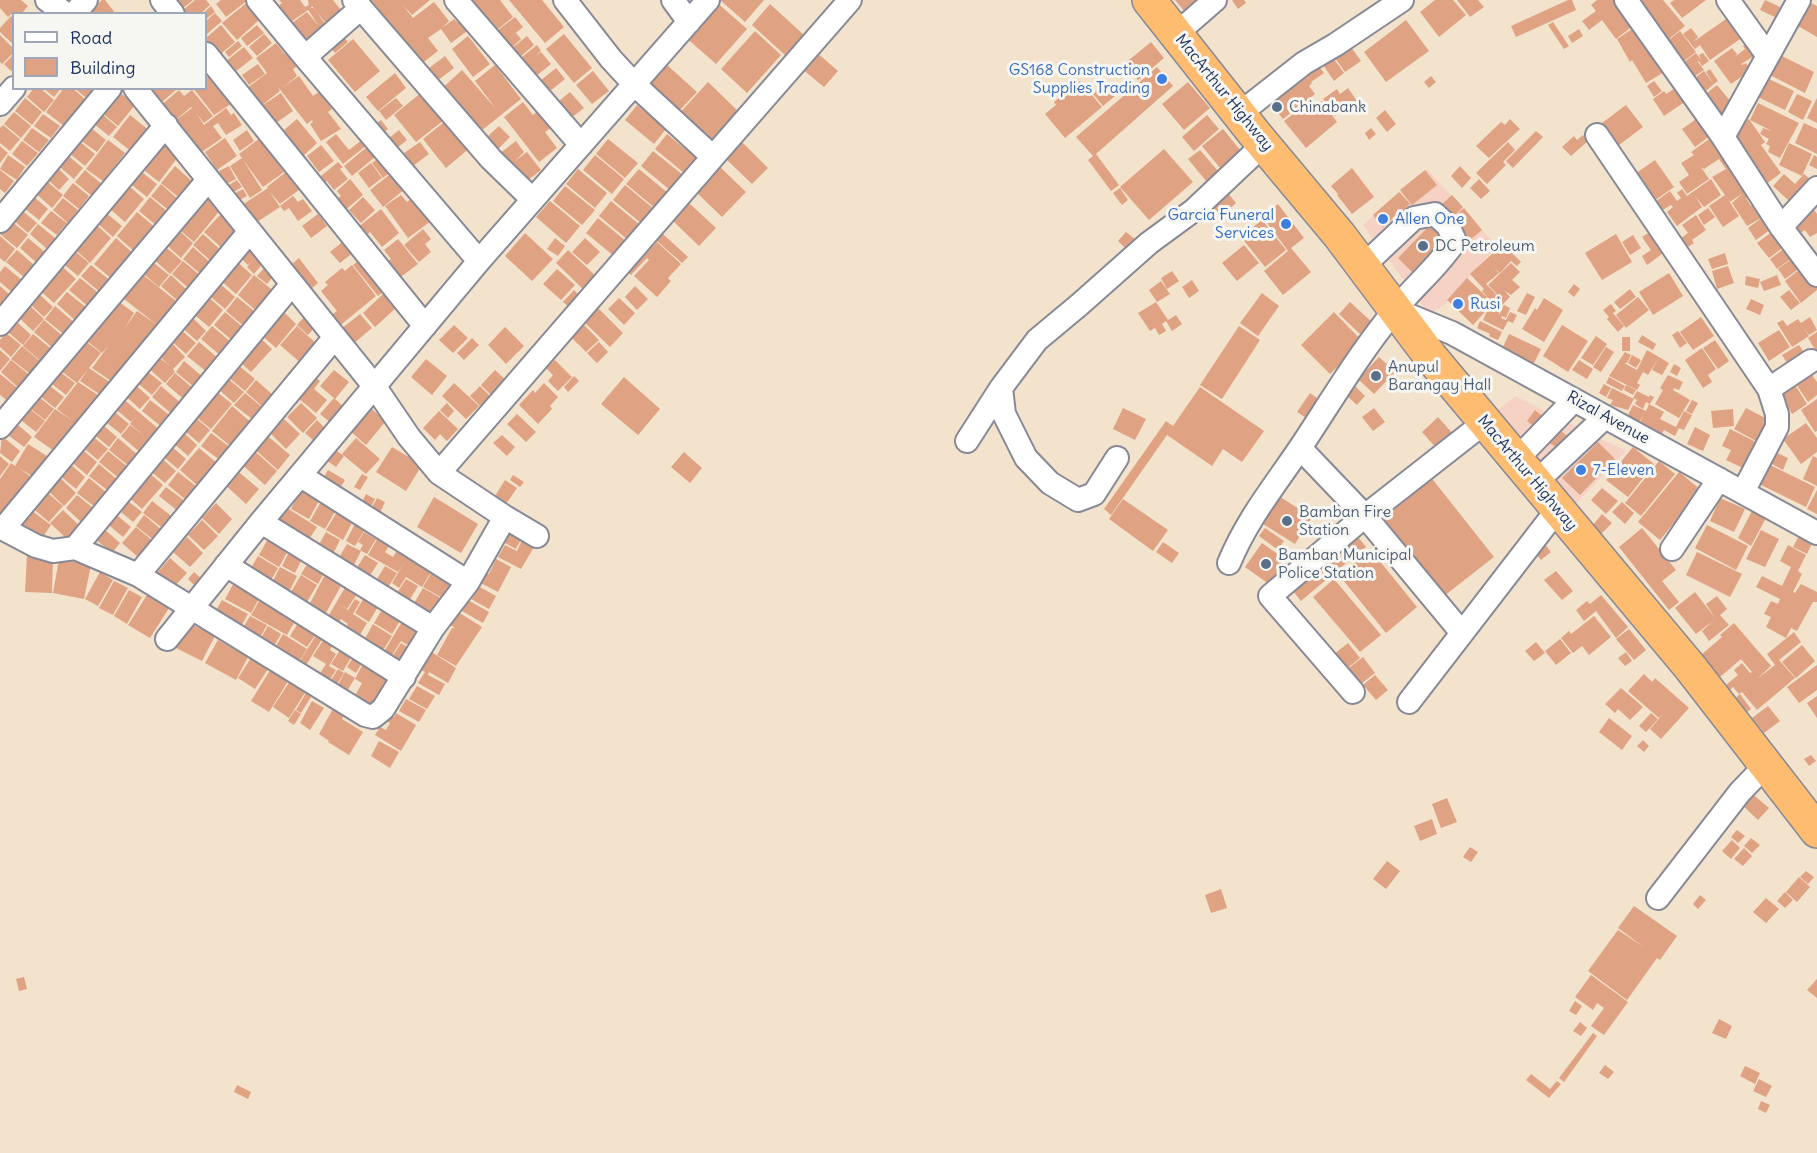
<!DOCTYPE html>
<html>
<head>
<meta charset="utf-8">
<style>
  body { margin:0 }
  #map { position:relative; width:1817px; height:1153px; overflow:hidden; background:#f3e3cd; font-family:Delius,sans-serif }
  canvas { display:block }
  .legend { position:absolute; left:12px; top:12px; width:195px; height:78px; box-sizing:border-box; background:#f6f6f2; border:2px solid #9ea6b7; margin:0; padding:8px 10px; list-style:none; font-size:18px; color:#1b2f5e }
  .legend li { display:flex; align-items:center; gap:12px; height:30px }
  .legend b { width:30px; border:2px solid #9ea6b7 }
</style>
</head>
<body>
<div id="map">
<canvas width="1817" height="1153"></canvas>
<ul class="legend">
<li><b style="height:8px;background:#fff"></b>Road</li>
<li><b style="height:16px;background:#dfa282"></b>Building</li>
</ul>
</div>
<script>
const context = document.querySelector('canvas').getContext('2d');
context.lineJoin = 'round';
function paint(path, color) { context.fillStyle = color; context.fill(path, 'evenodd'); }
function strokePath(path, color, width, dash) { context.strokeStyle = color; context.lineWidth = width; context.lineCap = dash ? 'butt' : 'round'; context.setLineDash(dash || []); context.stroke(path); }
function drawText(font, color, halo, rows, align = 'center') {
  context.font = font + ' Delius,sans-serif'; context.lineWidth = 6; context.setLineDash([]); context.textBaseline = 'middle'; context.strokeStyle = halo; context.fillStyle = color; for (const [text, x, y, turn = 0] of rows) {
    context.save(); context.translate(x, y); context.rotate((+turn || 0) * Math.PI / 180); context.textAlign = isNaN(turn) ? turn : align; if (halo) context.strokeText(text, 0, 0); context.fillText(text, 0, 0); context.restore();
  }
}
paint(new Path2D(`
  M 1427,169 L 1497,246 L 1444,305 L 1429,314 L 1363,225 Z
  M 1515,396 L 1626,451 L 1574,506 L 1497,411 Z`), '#f6d2c4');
paint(new Path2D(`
  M 0,0 L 21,0 L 28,6 L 21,14 L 14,14 L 14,17 L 11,14 L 8,17 L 0,8 Z
  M 102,0 L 105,0 L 116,14 L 86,14 Z
  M 174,0 L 193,0 L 182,9 Z
  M 195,0 L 206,0 L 210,5 L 200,14 L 186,14 L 183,10 Z
  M 221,0 L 248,0 L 226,17 L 216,4 Z
  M 279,0 L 300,0 L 305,7 L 309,5 L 308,0 L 333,0 L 344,14 L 328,26 L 312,6 L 311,8 L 314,8 L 327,27 L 307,41 L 292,23 L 307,12 L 318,25 L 309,11 L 308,10 L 291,22 L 279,5 L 282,3 Z
  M 361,0 L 430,0 L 412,15 L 402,4 L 413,18 L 434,2 L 449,21 L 442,28 L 454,19 L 457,22 L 466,15 L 474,26 L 451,43 L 441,29 L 428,38 L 438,51 L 421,64 L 372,1 L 366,6 Z
  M 466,0 L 500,0 L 513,17 L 498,29 L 490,20 L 498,30 L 515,17 L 523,27 L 512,36 L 516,33 L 521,39 L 510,49 Z
  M 509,0 L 542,0 L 564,27 L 545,43 Z
  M 714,0 L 747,29 L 716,64 L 683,35 Z
  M 720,0 L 764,0 L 745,22 Z
  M 1175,0 L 1209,0 L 1189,17 Z
  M 1232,0 L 1244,0 L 1246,3 L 1238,9 Z
  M 1435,0 L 1453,0 L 1466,15 L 1439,37 L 1420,12 Z
  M 1457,0 L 1478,0 L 1484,7 L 1470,17 Z
  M 1568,0 L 1572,0 L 1576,10 L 1516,37 L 1511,26 Z
  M 1597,0 L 1618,0 L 1634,25 L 1616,39 L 1602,20 L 1589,30 L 1582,21 L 1596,11 L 1591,5 Z
  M 1640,0 L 1663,0 L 1685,26 L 1663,44 Z
  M 1674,0 L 1706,0 L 1682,18 L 1670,3 Z
  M 1765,0 L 1780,7 L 1775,17 L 1760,10 Z
  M 1811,3 L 1817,6 L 1817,37 L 1798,26 Z
  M 245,4 L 259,20 L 237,40 L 222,23 Z
  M 770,4 L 805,36 L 786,56 L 752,25 Z
  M 211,6 L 215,12 L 206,19 L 206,14 L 202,14 Z
  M 215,13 L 222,21 L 207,34 L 206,21 Z
  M 11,16 L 14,19 L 14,45 L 0,32 L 0,28 Z
  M 1729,17 L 1746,35 L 1710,60 L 1700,45 L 1695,49 L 1683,34 L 1691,28 L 1698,37 L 1693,42 Z
  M 1406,20 L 1429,51 L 1386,82 L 1364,52 Z
  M 1553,22 L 1569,46 L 1564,49 L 1548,25 Z
  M 221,25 L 235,42 L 217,57 L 206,44 L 206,38 Z
  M 257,25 L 264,33 L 247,46 L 241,38 Z
  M 1635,27 L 1666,71 L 1646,83 L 1632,60 L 1630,62 L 1617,39 Z
  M 1579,29 L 1583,36 L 1572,43 L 1568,36 Z
  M 755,31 L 781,55 L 747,93 L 721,69 Z
  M 1680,31 L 1696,52 L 1680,64 L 1664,44 Z
  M 340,33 L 348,42 L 335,53 L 327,44 Z
  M 264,34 L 272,43 L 257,56 L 249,47 Z
  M 564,34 L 592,68 L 574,83 L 546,49 Z
  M 0,35 L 14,49 L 14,69 L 11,71 L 4,64 L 13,55 L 12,54 L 2,64 L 0,62 Z
  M 468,36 L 490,64 L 473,77 L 452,49 Z
  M 527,36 L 534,45 L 520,57 L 512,48 Z
  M 353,39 L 380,71 L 355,92 L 328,60 Z
  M 1752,39 L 1761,52 L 1741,64 L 1742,65 L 1746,63 L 1751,70 L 1731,84 L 1714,61 L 1732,48 L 1737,54 L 1736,56 L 1745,49 L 1743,46 Z
  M 238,41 L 242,46 L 229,57 L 225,52 Z
  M 1151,42 L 1164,58 L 1138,80 L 1124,64 Z
  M 276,43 L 285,54 L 289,52 L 299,65 L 293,69 L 297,76 L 282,88 L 299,76 L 313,96 L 320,91 L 332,109 L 328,112 L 341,129 L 321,141 L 310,124 L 313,122 L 312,120 L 307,124 L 278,87 L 280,91 L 261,106 L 242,92 L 267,73 L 256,58 Z
  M 537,45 L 541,51 L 534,57 L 541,52 L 551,64 L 536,76 L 526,63 L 522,66 L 517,61 Z
  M 244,47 L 253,58 L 235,72 L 226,61 Z
  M 1351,47 L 1361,61 L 1345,72 L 1335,58 Z
  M 815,51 L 838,71 L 824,87 L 801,68 Z
  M 1329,52 L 1344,73 L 1334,81 L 1319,59 Z
  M 1696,53 L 1701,60 L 1699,55 L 1703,53 L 1709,61 L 1702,66 L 1699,61 L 1692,66 L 1698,62 L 1704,70 L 1689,80 L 1680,65 Z
  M 1780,55 L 1814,72 L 1805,93 L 1770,75 Z
  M 445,56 L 454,68 L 438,80 L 429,68 Z
  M 1316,62 L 1324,73 L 1311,82 L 1304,71 Z
  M 258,64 L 265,74 L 249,85 L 242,75 Z
  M 495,65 L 521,99 L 476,135 L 437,93 L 462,70 L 496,109 L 475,81 Z
  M 667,65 L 697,92 L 680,110 L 651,83 Z
  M 1157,67 L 1173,86 L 1096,154 L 1119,185 L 1111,191 L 1088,160 L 1093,156 L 1076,137 Z
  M 556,68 L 565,79 L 549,92 L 540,81 Z
  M 1710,69 L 1718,81 L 1714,84 L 1706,72 Z
  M 1302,70 L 1312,83 L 1309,86 L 1315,94 L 1283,119 L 1266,98 Z
  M 593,71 L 609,91 L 592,104 L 576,85 Z
  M 1704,71 L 1714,84 L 1701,95 L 1691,81 Z
  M 395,73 L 406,88 L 378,111 L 366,97 Z
  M 1431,76 L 1436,82 L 1429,88 L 1424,82 Z
  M 208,77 L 217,88 L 222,84 L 237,100 L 214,115 L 193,88 L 206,88 L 206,78 Z
  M 1767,78 L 1794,91 L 1785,110 L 1758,97 Z
  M 1080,81 L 1102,107 L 1065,138 L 1045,114 L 1056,105 L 1054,102 Z
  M 1654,81 L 1662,91 L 1654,97 L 1647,86 Z
  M 708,82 L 739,112 L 709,145 L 678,115 Z
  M 1188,82 L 1210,108 L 1184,130 L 1162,104 Z
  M 1105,84 L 1115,96 L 1103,106 L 1093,94 Z
  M 1680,85 L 1689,99 L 1664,116 L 1653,99 L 1664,91 L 1666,94 Z
  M 1717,85 L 1737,109 L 1722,122 L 1701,98 Z
  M 34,88 L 40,88 L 54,100 L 44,112 L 27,97 Z
  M 43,88 L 61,88 L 54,97 Z
  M 64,88 L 72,88 L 85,99 L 64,126 L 46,112 Z
  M 74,88 L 100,88 L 90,101 Z
  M 150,88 L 178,88 L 162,102 Z
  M 1348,88 L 1357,101 L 1335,116 L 1323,99 L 1337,89 L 1340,94 Z
  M 117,90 L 135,105 L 118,126 L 100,111 Z
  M 179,90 L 184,96 L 192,90 L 213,116 L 204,123 L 196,113 L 204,125 L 226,108 L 231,115 L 234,113 L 242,125 L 226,135 L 218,123 L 213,126 L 222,138 L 199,154 L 176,120 L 192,108 L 191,107 L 172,123 L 159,107 Z
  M 422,92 L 444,120 L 416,142 L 394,115 Z
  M 570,92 L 584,108 L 567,121 L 554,105 Z
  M 281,93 L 293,111 L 273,125 L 260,107 Z
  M 1797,94 L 1812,101 L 1803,120 L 1788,112 Z
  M 25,98 L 42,112 L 32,125 L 15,111 Z
  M 396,98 L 403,106 L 386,120 L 379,111 Z
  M 1817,98 L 1817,123 L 1807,118 Z
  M 1322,101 L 1337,122 L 1306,148 L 1284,121 L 1306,104 L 1310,109 Z
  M 523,102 L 533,115 L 539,110 L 552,127 L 545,132 L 557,148 L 539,162 L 504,117 Z
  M 1758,103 L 1799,123 L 1780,158 L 1768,152 L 1770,146 L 1766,144 L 1769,139 L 1760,134 L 1763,128 L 1772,131 L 1750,120 Z
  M 637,105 L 666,129 L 654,144 L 625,120 Z
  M 1626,105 L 1643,127 L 1611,151 L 1594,129 Z
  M 1385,110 L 1396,124 L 1387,132 L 1376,118 Z
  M 14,112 L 31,126 L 21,138 L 4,124 Z
  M 101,113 L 117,127 L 109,136 L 93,123 Z
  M 43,114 L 60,126 L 51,138 L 34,126 Z
  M 130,115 L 150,131 L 133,153 L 113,137 Z
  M 1207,115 L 1219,129 L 1194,151 L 1182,137 Z
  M 1702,115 L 1715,132 L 1695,147 L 1682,129 Z
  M 297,119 L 317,143 L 300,159 L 285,142 L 290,138 L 284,130 Z
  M 448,119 L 471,147 L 446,168 L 423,139 Z
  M 1510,119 L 1520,129 L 1489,158 L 1476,146 L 1501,122 L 1505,125 Z
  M 1749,119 L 1765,142 L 1761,145 L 1781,173 L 1766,184 L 1729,133 Z
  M 381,120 L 388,129 L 378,137 L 371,128 Z
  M 1804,123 L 1817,129 L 1817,154 L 1795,143 Z
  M 3,125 L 20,139 L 10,151 L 0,143 L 0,128 Z
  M 499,126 L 510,137 L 498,149 L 487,137 Z
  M 90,127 L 106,140 L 97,152 L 80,140 Z
  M 32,128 L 49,140 L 39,152 L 23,140 Z
  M 1371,128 L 1376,134 L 1369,140 L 1365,133 Z
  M 1223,129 L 1241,151 L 1220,168 L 1202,146 Z
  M 247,130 L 254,141 L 240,151 L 233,140 Z
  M 399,130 L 407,140 L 392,152 L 384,142 Z
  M 1536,131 L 1543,137 L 1513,168 L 1506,161 Z
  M 336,134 L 349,150 L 363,139 L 367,145 L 343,164 L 326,142 Z
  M 667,134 L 696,158 L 684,173 L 655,149 Z
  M 1716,134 L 1755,192 L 1746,198 L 1751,206 L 1760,200 L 1775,226 L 1756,240 L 1748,228 L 1763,217 L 1747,226 L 1732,203 L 1743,193 L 1730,202 L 1712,177 L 1726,169 L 1719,159 L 1704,169 L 1701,167 L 1709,179 L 1687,194 L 1679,182 L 1689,175 L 1681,163 L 1694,155 L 1691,152 Z
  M 1583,135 L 1588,141 L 1571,156 L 1562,147 L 1574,136 L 1577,140 Z
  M 225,138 L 237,156 L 217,170 L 205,152 Z
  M 260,138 L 284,172 L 263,187 L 239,154 Z
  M 608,139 L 638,163 L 625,178 L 596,154 Z
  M 108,140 L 125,153 L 103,181 L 86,169 Z
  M 165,140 L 181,153 L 159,182 L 140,167 Z
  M 22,141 L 38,153 L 27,166 L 12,154 Z
  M 79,141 L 95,154 L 85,166 L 69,153 Z
  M 516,141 L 524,152 L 515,161 L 527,152 L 541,170 L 523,184 L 495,157 Z
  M 420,142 L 429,154 L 413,166 L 404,153 Z
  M 742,142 L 768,168 L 752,184 L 726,159 Z
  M 1508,142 L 1515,150 L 1503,162 L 1506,165 L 1487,184 L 1476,173 Z
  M 1789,143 L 1812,154 L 1802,176 L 1779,165 Z
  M 321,145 L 334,161 L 319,172 L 307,156 Z
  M 0,146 L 8,153 L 0,163 Z
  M 367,147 L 375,157 L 352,176 L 344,166 Z
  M 1164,149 L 1193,182 L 1149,220 L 1120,187 Z
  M 1200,150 L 1218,171 L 1206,181 L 1188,159 Z
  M 653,151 L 683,175 L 670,190 L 641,166 Z
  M 65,153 L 83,168 L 74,179 L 56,164 Z
  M 384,154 L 394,169 L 383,178 L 372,163 Z
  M 8,155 L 25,167 L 17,180 L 0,169 Z
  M 595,155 L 624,179 L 612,194 L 583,170 Z
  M 1814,155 L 1817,157 L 1817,169 L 1809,165 Z
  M 242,158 L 262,190 L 250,198 L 230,166 Z
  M 1655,160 L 1674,187 L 1654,201 L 1632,176 Z
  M 338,162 L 343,167 L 340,169 L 348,179 L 334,190 L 327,181 L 320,186 L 316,180 Z
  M 371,163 L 382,178 L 369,188 L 358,173 Z
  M 175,166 L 195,184 L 182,200 L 161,183 Z
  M 229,166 L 236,179 L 226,184 L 219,171 Z
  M 719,166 L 746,192 L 722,217 L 695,191 Z
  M 1460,166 L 1471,178 L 1462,188 L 1451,176 Z
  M 57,167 L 69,179 L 59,190 L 46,178 Z
  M 1352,168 L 1374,197 L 1352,214 L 1337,195 L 1348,186 L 1338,194 L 1331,186 Z
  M 138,169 L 157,184 L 147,197 L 128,182 Z
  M 578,169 L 607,193 L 595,208 L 566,184 Z
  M 639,169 L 668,193 L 655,208 L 626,184 Z
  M 0,170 L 14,181 L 5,193 L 0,189 Z
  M 85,170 L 102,184 L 92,196 L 75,182 Z
  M 1425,170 L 1437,185 L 1412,205 L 1400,190 Z
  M 286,172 L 299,190 L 280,204 L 269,191 L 280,207 L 254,224 L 242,205 L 268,188 L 267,187 Z
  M 393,172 L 406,188 L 383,207 L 370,190 Z
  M 1784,174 L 1795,184 L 1804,174 L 1816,184 L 1807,194 L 1801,189 L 1790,202 L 1773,186 Z
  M 43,178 L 63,195 L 52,208 L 32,190 Z
  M 350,179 L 363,195 L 343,212 L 334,201 L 341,196 L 337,191 Z
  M 1479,179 L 1490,191 L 1481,199 L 1470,188 Z
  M 1711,179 L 1721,195 L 1704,207 L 1695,196 L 1702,207 L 1677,226 L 1667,212 L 1673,207 L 1671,205 L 1661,211 L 1655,202 L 1670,191 L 1677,201 L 1681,198 L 1677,193 L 1682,189 L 1687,196 Z
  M 237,180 L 242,187 L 229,195 L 224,188 Z
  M 73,183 L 89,196 L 79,209 L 63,196 Z
  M 161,184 L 180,201 L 171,212 L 151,196 Z
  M 625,185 L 654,209 L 642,224 L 613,200 Z
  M 129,186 L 144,199 L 125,222 L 110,209 Z
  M 565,186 L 595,210 L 582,225 L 553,201 Z
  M 1120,188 L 1128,200 L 1122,205 L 1113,193 Z
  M 243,189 L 247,196 L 234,203 L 230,196 Z
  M 1399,192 L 1410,204 L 1383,227 L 1373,215 Z
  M 201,193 L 221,209 L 194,242 L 175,226 Z
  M 1228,193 L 1236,203 L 1221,216 L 1212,207 Z
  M 401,195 L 407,202 L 414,197 L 431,221 L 408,238 L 385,206 Z
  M 1452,195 L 1463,207 L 1452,218 L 1440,206 Z
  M 1725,195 L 1739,216 L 1723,227 L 1709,206 Z
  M 33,196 L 48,209 L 39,220 L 23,207 Z
  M 293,196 L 298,202 L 303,199 L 312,211 L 298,221 L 289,208 L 284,211 L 280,206 Z
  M 150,197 L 168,212 L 157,226 L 139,211 Z
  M 363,197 L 375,210 L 361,223 L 349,210 Z
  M 63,198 L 78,210 L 68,223 L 53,210 Z
  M 550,201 L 580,226 L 566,243 L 536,217 Z
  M 611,201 L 640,225 L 628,240 L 599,216 Z
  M 689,203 L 716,228 L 699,246 L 673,221 Z
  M 1278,204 L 1304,238 L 1291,248 L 1311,272 L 1283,295 L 1264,271 L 1288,251 L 1262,216 Z
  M 1811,206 L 1817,214 L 1817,233 L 1810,237 L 1805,230 L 1800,233 L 1790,220 Z
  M 19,208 L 37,223 L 28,233 L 11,218 Z
  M 1464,208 L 1482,230 L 1470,240 L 1452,219 Z
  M 1708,208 L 1715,217 L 1704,225 L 1698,215 Z
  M 381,209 L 399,233 L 382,247 L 370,232 L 366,236 L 358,227 Z
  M 51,211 L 67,223 L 57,235 L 41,223 Z
  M 105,212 L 122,226 L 113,237 L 97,223 Z
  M 137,212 L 157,229 L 136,253 L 117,236 Z
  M 221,214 L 241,233 L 225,251 L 204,232 Z
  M 318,214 L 327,226 L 311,238 L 302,226 Z
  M 1696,215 L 1706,230 L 1692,240 L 1694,243 L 1686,248 L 1680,239 L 1688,233 L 1682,225 Z
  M 598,218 L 627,242 L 615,257 L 586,233 Z
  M 10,220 L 28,235 L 17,248 L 0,234 Z
  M 91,220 L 111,238 L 90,263 L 69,244 Z
  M 1262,220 L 1286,250 L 1265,267 L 1241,237 Z
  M 1434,221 L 1448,234 L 1412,272 L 1398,258 Z
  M 38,224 L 56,239 L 47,249 L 30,234 Z
  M 174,226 L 193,243 L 181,258 L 162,241 Z
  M 1777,228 L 1789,243 L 1769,258 L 1757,243 Z
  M 423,229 L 431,239 L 425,244 L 431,252 L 419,262 L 404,245 Z
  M 1126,232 L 1135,239 L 1126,249 L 1118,241 Z
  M 1650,232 L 1656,243 L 1659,240 L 1666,251 L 1647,265 L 1642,256 L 1651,250 L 1642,237 Z
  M 525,233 L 553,259 L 532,281 L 505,256 Z
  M 203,234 L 223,252 L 213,263 L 193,245 Z
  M 663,234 L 688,257 L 682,263 L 657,241 Z
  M 1616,234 L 1632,262 L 1602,280 L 1585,253 Z
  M 1633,235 L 1641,248 L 1630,255 L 1622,242 Z
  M 0,236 L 15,249 L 5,262 L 0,258 Z
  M 28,238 L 46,253 L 37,263 L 20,248 Z
  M 116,238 L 135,255 L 113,280 L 94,264 Z
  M 555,238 L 565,246 L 558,256 L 547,249 Z
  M 585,238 L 600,252 L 587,265 L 572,252 Z
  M 346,239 L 355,251 L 340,263 L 330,252 Z
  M 398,239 L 418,264 L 398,279 L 385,263 L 391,259 L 384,250 Z
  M 248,241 L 264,262 L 254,274 L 247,267 L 254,259 L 248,265 L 236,254 Z
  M 657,242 L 681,264 L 668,278 L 671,281 L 657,297 L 634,276 L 649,260 L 647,258 L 631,275 L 624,269 L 643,248 L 647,252 L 644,256 Z
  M 161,243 L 182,261 L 170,274 L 150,256 Z
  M 1503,244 L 1521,262 L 1517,266 L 1511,261 L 1500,273 L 1494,268 L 1499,273 L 1486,284 L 1497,295 L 1491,301 L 1482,291 L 1484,289 L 1470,274 Z
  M 1244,245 L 1259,263 L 1237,281 L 1222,263 Z
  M 70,247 L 89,263 L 78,276 L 59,260 Z
  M 193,247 L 213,265 L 203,276 L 183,259 Z
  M 1785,248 L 1792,258 L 1777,269 L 1770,259 Z
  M 17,250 L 34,265 L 24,277 L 6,262 Z
  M 568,250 L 598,278 L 586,292 L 556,263 Z
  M 1725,253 L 1728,264 L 1712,269 L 1708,259 Z
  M 366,255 L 390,286 L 378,296 L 353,265 Z
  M 299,258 L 318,283 L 305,294 L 286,269 Z
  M 1793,258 L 1805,264 L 1785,279 L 1778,269 Z
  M 150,260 L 169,275 L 159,287 L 140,271 Z
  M 235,260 L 252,275 L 236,294 L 218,278 Z
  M 183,261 L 202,277 L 191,290 L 172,274 Z
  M 57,262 L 76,279 L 54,303 L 35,286 Z
  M 1511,263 L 1520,272 L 1512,280 L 1520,287 L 1511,295 L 1505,291 L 1510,297 L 1499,308 L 1492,301 L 1497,294 L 1488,285 Z
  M 91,265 L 112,282 L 102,294 L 81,276 Z
  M 352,265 L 376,296 L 337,328 L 329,317 L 337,311 L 321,291 L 328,285 L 325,282 L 342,268 L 345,271 Z
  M 1805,265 L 1817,281 L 1817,290 L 1801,303 L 1785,281 Z
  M 5,266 L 23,281 L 13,293 L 0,282 L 0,272 Z
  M 266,266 L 275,274 L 267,284 L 257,276 Z
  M 1728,266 L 1734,283 L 1717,289 L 1712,271 Z
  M 557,269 L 575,285 L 561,300 L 543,284 Z
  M 138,271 L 180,304 L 161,328 L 119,295 Z
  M 1172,271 L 1179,281 L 1167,289 L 1161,278 Z
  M 1669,273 L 1683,296 L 1653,315 L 1639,292 Z
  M 171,275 L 188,291 L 179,302 L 161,286 Z
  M 254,275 L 276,293 L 259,313 L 238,295 Z
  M 1777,275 L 1781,285 L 1764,291 L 1760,282 Z
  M 1746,276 L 1760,279 L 1758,288 L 1745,285 Z
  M 80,278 L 101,295 L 90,308 L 69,290 Z
  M 1467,278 L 1493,303 L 1473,325 L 1447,300 Z
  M 1192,280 L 1199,291 L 1189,298 L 1182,287 Z
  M 217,281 L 235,297 L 225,309 L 206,293 Z
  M 1161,281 L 1170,294 L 1157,302 L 1149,290 Z
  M 1574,284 L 1580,289 L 1574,297 L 1568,292 Z
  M 0,286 L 10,295 L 2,305 L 0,303 Z
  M 635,286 L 648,299 L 637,310 L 625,297 Z
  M 1630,289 L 1636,297 L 1620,309 L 1614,302 Z
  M 574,290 L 580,296 L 569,307 L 563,302 Z
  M 1789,290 L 1800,303 L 1791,310 L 1780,297 Z
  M 37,292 L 53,307 L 44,317 L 28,302 Z
  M 67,292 L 88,309 L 77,322 L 57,304 Z
  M 1262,293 L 1279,306 L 1258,336 L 1240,323 Z
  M 1527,293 L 1535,297 L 1526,315 L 1517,311 Z
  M 205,294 L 223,310 L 209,327 L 190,311 Z
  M 383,294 L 396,308 L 375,327 L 363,313 Z
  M 237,297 L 258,314 L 246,328 L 226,311 Z
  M 1638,297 L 1649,310 L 1626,328 L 1616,315 Z
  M 114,298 L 134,313 L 124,329 L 137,311 L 160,327 L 114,383 L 92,368 L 109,345 L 102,353 L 82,337 Z
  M 619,298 L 635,313 L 624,325 L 608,309 Z
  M 1544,298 L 1563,310 L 1544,342 L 1522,329 L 1535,308 L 1537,310 Z
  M 1751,299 L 1764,305 L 1760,315 L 1746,309 Z
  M 25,301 L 44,319 L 33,331 L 14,313 Z
  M 1156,302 L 1168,320 L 1176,315 L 1182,324 L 1172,331 L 1166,321 L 1162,324 L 1166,331 L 1159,335 L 1155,328 L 1150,331 L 1138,313 Z
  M 1350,302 L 1373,323 L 1361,335 L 1339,314 Z
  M 1611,304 L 1616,311 L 1613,313 L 1624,326 L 1618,332 L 1607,319 L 1609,317 L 1603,310 Z
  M 1504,305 L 1510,308 L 1506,318 L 1502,316 L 1501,318 L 1506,320 L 1510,312 L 1517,315 L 1513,323 L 1508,321 L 1503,330 L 1483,320 L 1489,307 L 1499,312 L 1499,315 Z
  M 55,306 L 76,324 L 66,336 L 45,319 Z
  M 596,306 L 623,333 L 610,347 L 582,320 Z
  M 282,310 L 296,324 L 276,348 L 258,332 Z
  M 225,312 L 245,329 L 234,342 L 214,325 Z
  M 1334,312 L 1363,342 L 1330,374 L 1301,345 Z
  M 360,314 L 372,328 L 353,344 L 341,329 Z
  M 190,315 L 206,331 L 197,341 L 180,326 Z
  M 306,315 L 317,325 L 308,335 L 297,325 Z
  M 1701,317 L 1714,336 L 1693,350 L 1680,332 Z
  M 1810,317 L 1817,330 L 1809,335 L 1803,327 L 1809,336 L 1792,347 L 1777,323 L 1783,320 L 1787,326 L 1798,319 L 1801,323 Z
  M 44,320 L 65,338 L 55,350 L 34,332 Z
  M 1480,321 L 1502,332 L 1498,340 L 1489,336 L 1490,334 L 1477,328 Z
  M 17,322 L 31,335 L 23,345 L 8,332 Z
  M 581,322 L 599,340 L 586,352 L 569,335 Z
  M 454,325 L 468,338 L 453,353 L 439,340 Z
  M 1562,325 L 1588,341 L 1568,372 L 1543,356 Z
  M 212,326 L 232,343 L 221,356 L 201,339 Z
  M 297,326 L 318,345 L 302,364 L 280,345 Z
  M 1239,326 L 1260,340 L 1222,399 L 1200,385 Z
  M 178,327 L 196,343 L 186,354 L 168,338 Z
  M 505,327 L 524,346 L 506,364 L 488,345 Z
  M 1779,330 L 1790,347 L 1769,361 L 1758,343 Z
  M 1678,331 L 1687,343 L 1680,348 L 1672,335 Z
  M 1817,332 L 1817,353 L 1808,338 Z
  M 6,333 L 21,345 L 11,357 L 0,347 L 0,340 Z
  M 33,334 L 54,351 L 44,364 L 23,346 Z
  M 256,334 L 272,349 L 251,372 L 240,362 Z
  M 1509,334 L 1541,349 L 1533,365 L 1502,349 Z
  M 1642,335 L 1656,344 L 1653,350 L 1638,342 Z
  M 1596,336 L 1607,344 L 1593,365 L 1581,358 Z
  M 80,337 L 101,353 L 77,383 L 56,367 Z
  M 1622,337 L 1630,337 L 1630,351 L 1622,351 Z
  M 472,338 L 479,345 L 464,360 L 457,353 Z
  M 1715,340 L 1729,361 L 1718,369 L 1703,348 Z
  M 170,341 L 185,357 L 173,369 L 175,372 L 165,383 L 147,367 L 157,356 L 170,366 L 157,354 Z
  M 199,342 L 219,359 L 208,373 L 187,356 Z
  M 599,342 L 608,352 L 597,363 L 587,353 Z
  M 1799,345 L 1809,360 L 1792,371 L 1782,355 Z
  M 22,346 L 43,364 L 33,376 L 11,359 Z
  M 1606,347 L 1614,352 L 1601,372 L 1593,367 Z
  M 1702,348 L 1716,369 L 1708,375 L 1712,382 L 1703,388 L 1685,360 Z
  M 0,350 L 10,359 L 0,371 Z
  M 1647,350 L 1659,357 L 1648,375 L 1643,372 L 1637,383 L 1640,385 L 1637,390 L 1609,376 L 1625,352 L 1631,355 L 1627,363 L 1624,363 L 1637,370 Z
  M 1632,355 L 1641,360 L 1636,368 L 1628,363 Z
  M 1379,357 L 1395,372 L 1374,394 L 1358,379 Z
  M 1659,357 L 1669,363 L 1662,375 L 1652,370 Z
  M 426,359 L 447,376 L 432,395 L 411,377 Z
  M 11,360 L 32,377 L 21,390 L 1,372 Z
  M 555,360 L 572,377 L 558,391 L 548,381 L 553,375 L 546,368 Z
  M 1579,360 L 1593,369 L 1587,379 L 1572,370 Z
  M 184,361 L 203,377 L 195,388 L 176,372 Z
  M 237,364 L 255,379 L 245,391 L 227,376 Z
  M 1674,364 L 1681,368 L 1677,376 L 1670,372 Z
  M 89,368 L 111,383 L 102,396 L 80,381 Z
  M 56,369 L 75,383 L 66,395 L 47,380 Z
  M 144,369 L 162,383 L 152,395 L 135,381 Z
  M 334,370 L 349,382 L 335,399 L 320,386 Z
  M 495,370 L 507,381 L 492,396 L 481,385 Z
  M 1809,371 L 1817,382 L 1817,395 L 1808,402 L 1794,381 Z
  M 310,372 L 320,381 L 314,389 L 327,400 L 316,413 L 292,393 Z
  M 175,373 L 196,391 L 187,402 L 166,384 Z
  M 0,374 L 21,391 L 10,403 L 0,395 Z
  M 1668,375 L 1683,382 L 1679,390 L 1674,388 L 1673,390 L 1690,400 L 1679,418 L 1655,404 L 1663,390 L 1660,388 Z
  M 574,376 L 579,381 L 568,392 L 564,387 Z
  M 226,377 L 244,392 L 234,403 L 217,388 Z
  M 624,377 L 660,409 L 638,435 L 601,404 Z
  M 1609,377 L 1625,386 L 1622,391 L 1606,383 Z
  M 256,380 L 273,395 L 263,407 L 246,392 Z
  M 45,382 L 64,397 L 55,408 L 36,393 Z
  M 78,382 L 101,397 L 57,453 L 34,437 L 55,409 L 73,421 L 57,409 Z
  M 132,382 L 150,398 L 140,409 L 122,393 Z
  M 454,383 L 479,406 L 466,419 L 442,396 Z
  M 544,383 L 558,397 L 550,406 L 552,409 L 538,424 L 519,405 L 533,390 L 535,393 Z
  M 1794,383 L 1807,404 L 1792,414 L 1788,407 L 1784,410 L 1774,396 Z
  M 1353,384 L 1365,396 L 1357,405 L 1344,393 Z
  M 1604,384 L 1611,388 L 1606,397 L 1599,393 Z
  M 1626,385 L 1636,390 L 1633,395 L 1624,390 Z
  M 161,386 L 182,404 L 173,415 L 152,397 Z
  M 480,386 L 490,396 L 480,406 L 470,396 Z
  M 211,387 L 232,404 L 211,429 L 190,412 Z
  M 1200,387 L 1264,431 L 1242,462 L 1223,449 L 1212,466 L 1167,435 L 1111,515 L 1104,509 L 1166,421 L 1173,426 Z
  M 1612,388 L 1634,399 L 1628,410 L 1610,405 L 1613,400 L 1607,398 Z
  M 1637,391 L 1649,397 L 1650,395 L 1654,397 L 1650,404 L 1646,402 L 1643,409 L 1635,404 L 1637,400 L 1633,398 Z
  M 245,393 L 262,407 L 252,419 L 234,405 Z
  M 1310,393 L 1324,403 L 1311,421 L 1297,412 Z
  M 35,394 L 54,409 L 45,420 L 27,406 Z
  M 121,397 L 161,431 L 142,454 L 121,436 L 130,425 L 145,436 L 130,424 L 137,416 L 131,422 L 113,407 Z
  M 334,398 L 345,408 L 332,424 L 320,414 Z
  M 1817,399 L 1817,431 L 1815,432 L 1801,410 Z
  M 150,400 L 172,417 L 163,428 L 142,411 Z
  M 1692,400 L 1698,403 L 1692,414 L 1686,411 Z
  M 301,403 L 317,418 L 303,433 L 287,417 Z
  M 447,403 L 454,411 L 448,418 L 440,410 Z
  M 1649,404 L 1664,412 L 1660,419 L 1676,427 L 1684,411 L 1692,415 L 1684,430 L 1679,428 L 1675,436 L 1664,430 L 1660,437 L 1639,425 L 1644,414 L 1639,423 L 1627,417 L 1633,405 L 1646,411 Z
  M 26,406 L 45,421 L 36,432 L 17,417 Z
  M 232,406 L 253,424 L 233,448 L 212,431 Z
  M 368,406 L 386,421 L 366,445 L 348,429 Z
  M 1123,408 L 1146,419 L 1135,440 L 1113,429 Z
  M 1374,408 L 1385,422 L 1373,431 L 1362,417 Z
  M 1746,408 L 1767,419 L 1756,441 L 1734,429 Z
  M 111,409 L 129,424 L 121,434 L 102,419 Z
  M 1733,409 L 1734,426 L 1713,428 L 1711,411 Z
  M 1535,410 L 1549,421 L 1541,432 L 1527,421 Z
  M 439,411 L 458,429 L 447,441 L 440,434 L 435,440 L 423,428 Z
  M 190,413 L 210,430 L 199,443 L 179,426 Z
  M 517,414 L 536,432 L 526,442 L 507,424 Z
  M 1438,417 L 1453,434 L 1437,449 L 1422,432 Z
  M 284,419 L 300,434 L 286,449 L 270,433 Z
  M 317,420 L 324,427 L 313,440 L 305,433 Z
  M 99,422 L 117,437 L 109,447 L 91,432 Z
  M 1806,423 L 1817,438 L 1817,452 L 1801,464 L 1783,439 Z
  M 17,424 L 32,437 L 24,447 L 8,435 Z
  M 1695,427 L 1710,435 L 1703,451 L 1687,444 Z
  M 1557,428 L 1571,439 L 1561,451 L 1547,441 Z
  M 1730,429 L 1756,442 L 1743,468 L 1726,460 L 1731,450 L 1722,446 Z
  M 181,430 L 197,445 L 188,456 L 171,441 Z
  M 263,432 L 290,455 L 278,470 L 251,446 Z
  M 211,433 L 231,448 L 221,461 L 201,446 Z
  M 90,434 L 108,449 L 98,460 L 80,445 Z
  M 502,435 L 515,447 L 507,456 L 493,443 Z
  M 2,436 L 20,451 L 12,462 L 0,453 Z
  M 118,438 L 139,456 L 130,467 L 109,450 Z
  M 356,438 L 380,459 L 366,474 L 342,454 Z
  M 1598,442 L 1615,459 L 1580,495 L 1562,478 Z
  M 28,444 L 50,458 L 37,479 L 17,467 L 34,479 L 0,518 L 0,479 L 11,463 L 15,466 Z
  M 169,444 L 186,459 L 178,469 L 160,454 Z
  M 79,447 L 97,462 L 87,475 L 69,460 Z
  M 250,447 L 277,471 L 265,485 L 238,461 Z
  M 392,447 L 422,465 L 406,491 L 376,472 Z
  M 1633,447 L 1654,464 L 1628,497 L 1606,480 Z
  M 199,448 L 217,463 L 198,486 L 180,470 Z
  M 334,449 L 344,456 L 336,467 L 326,460 Z
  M 108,451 L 129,468 L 120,479 L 99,462 Z
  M 684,452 L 702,468 L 690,483 L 671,467 Z
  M 1775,452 L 1788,458 L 1783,470 L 1770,463 Z
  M 0,456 L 9,464 L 0,476 Z
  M 159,456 L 176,471 L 165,483 L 148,469 Z
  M 1813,456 L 1817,458 L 1817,486 L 1803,479 Z
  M 1659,461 L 1675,474 L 1641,516 L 1625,503 Z
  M 68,462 L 85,477 L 76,489 L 58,474 Z
  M 1766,463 L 1815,487 L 1806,507 L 1757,483 Z
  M 99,464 L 120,482 L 111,493 L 89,476 Z
  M 234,468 L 259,489 L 246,504 L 222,482 Z
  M 328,470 L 345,480 L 338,492 L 321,482 Z
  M 147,471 L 163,485 L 142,509 L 126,495 Z
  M 1426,471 L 1494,557 L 1444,596 L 1376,511 Z
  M 178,472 L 197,487 L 186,500 L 168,485 Z
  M 1679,472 L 1701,490 L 1660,540 L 1638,522 Z
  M 56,474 L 76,493 L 64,506 L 44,487 Z
  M 362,474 L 368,477 L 360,490 L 354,487 Z
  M 513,475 L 524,482 L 520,487 L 510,480 Z
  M 89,478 L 107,493 L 95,507 L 77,493 Z
  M 505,480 L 517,488 L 506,504 L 495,496 Z
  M 166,487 L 185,501 L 178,511 L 159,496 Z
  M 1602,488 L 1618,501 L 1606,514 L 1591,500 Z
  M 43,489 L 63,506 L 49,522 L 29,505 Z
  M 301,489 L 320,499 L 309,519 L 291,509 Z
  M 1817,490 L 1817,514 L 1807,509 Z
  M 366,494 L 375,499 L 369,510 L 360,506 Z
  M 77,495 L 93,508 L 81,522 L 66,508 Z
  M 123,497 L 142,512 L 133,522 L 115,507 Z
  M 434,497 L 478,524 L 461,553 L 417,527 Z
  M 1280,497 L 1312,517 L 1295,544 L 1263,524 Z
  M 377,498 L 385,502 L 379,515 L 370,511 Z
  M 1720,498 L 1745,509 L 1734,532 L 1710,521 Z
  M 1123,499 L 1168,530 L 1153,551 L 1109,519 Z
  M 322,500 L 337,508 L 325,529 L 310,521 Z
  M 152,501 L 174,518 L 165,530 L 143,513 Z
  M 1622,502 L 1634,513 L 1625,524 L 1612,512 Z
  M 216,503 L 232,519 L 219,534 L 202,518 Z
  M 28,508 L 51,525 L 39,543 L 15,526 Z
  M 287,508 L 317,527 L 306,544 L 276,525 Z
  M 63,510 L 81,527 L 68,540 L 50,523 Z
  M 1752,511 L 1766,518 L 1751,546 L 1738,538 Z
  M 113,512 L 131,527 L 123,537 L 105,522 Z
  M 337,512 L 353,521 L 343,540 L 326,530 Z
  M 1602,514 L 1612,523 L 1601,534 L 1592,526 Z
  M 144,515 L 163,531 L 155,541 L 136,526 Z
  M 202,520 L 218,536 L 204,550 L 188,535 Z
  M 355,524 L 365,529 L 355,546 L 346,541 Z
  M 1707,525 L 1748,546 L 1736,570 L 1695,548 Z
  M 136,527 L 154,542 L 139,558 L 122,543 Z
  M 103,528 L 120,543 L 112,553 L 94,538 Z
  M 1265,528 L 1284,541 L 1278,550 L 1259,536 Z
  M 1642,528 L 1676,570 L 1662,581 L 1679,602 L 1669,610 L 1619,547 Z
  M 1761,530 L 1779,539 L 1765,567 L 1746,559 Z
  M 326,532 L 340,540 L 331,558 L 316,550 Z
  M 364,532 L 376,539 L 367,554 L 360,550 L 363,545 L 358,542 Z
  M 1801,532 L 1814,539 L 1807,554 L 1793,547 Z
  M 510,533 L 521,539 L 516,549 L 505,543 Z
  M 379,536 L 391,543 L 385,552 L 393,557 L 398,549 L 433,569 L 422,587 L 406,577 L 399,588 L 392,583 L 405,561 L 398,572 L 368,555 Z
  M 187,537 L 203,553 L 190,567 L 173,552 Z
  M 269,537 L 289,549 L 279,567 L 259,555 Z
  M 1358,537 L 1366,547 L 1334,573 L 1326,563 Z
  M 522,540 L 534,547 L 521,569 L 498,557 L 505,545 L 517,551 Z
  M 1163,542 L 1179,553 L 1172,563 L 1156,552 Z
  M 1262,543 L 1286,560 L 1269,584 L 1245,567 Z
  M 1544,543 L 1551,552 L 1541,560 L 1534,551 Z
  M 347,544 L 361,551 L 352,569 L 337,561 Z
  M 1788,545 L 1806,555 L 1798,571 L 1802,574 L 1793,592 L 1795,593 L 1801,584 L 1817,592 L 1817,602 L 1813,602 L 1797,631 L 1791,628 L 1786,638 L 1766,627 L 1771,617 L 1764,614 L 1771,601 L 1778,604 L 1780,599 L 1756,587 L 1762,576 L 1782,586 L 1791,567 L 1780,561 Z
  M 291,548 L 304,555 L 295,573 L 282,566 Z
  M 1370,549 L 1417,607 L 1386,633 L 1339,575 Z
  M 1697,552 L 1742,574 L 1730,597 L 1686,575 Z
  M 27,555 L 53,556 L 52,593 L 25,592 Z
  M 365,555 L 378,563 L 367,580 L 354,572 Z
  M 258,556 L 278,568 L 268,585 L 248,573 Z
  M 170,558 L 187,573 L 173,588 L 157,573 Z
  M 59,559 L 91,565 L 84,599 L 53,593 Z
  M 496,559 L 511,567 L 498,592 L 473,579 L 478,568 L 489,574 Z
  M 310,560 L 326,569 L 318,584 L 301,574 Z
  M 1325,564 L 1333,574 L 1301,601 L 1293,591 Z
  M 385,566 L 397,573 L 385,592 L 374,584 Z
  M 280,567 L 297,576 L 289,592 L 272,583 Z
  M 329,567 L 346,577 L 323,618 L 307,609 Z
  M 435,567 L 458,580 L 446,600 L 423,587 Z
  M 1556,571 L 1573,591 L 1562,600 L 1544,580 Z
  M 100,572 L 113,580 L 98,606 L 85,599 Z
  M 194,572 L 202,579 L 195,586 L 188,579 Z
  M 301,575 L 317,585 L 307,602 L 291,592 Z
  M 406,579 L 418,586 L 406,606 L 389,595 L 393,589 L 397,591 L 397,593 Z
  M 1334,579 L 1381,635 L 1360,652 L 1313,597 Z
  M 114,581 L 128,588 L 113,615 L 99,608 Z
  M 235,581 L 261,595 L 251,613 L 225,599 Z
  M 347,584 L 359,591 L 347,609 L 339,605 L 348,610 L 355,599 L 360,602 L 353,614 L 367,623 L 357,640 L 343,632 L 348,624 L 341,619 L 337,626 L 326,620 Z
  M 478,586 L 496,596 L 489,609 L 471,599 L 473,597 L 464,592 Z
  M 423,588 L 446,601 L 433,623 L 410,610 Z
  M 129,590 L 142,597 L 127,624 L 114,616 Z
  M 1695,592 L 1716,619 L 1706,604 L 1717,596 L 1727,609 L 1720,615 L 1729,625 L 1709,641 L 1702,631 L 1714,620 L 1696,634 L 1675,608 Z
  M 147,595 L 169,608 L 150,638 L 128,625 Z
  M 1601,595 L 1628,627 L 1616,638 L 1596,611 L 1584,621 L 1576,610 L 1587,601 L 1590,604 Z
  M 262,596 L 298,616 L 287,635 L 251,615 Z
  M 365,596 L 379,605 L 369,622 L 355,613 Z
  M 222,600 L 248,614 L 239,630 L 213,616 Z
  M 468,600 L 489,612 L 483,623 L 462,611 Z
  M 383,608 L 401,619 L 392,634 L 374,623 Z
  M 455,610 L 482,627 L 456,666 L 437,655 L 452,628 L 455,628 L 447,623 Z
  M 250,616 L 267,625 L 258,641 L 241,631 Z
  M 1594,616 L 1611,637 L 1589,655 L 1582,646 L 1573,653 L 1561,638 L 1569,631 L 1571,634 Z
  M 300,620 L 318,631 L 307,647 L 290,636 Z
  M 403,620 L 418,629 L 408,645 L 401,641 L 389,660 L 382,655 Z
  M 185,621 L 215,636 L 202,661 L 172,646 Z
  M 1734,623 L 1771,666 L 1757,679 L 1775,665 L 1767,654 L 1794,632 L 1801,642 L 1779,660 L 1795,678 L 1757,710 L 1742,692 L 1739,694 L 1733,687 L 1730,690 L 1726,685 L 1738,675 L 1734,670 L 1742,663 L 1750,673 L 1752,672 L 1741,659 L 1720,677 L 1701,655 L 1722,637 L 1720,635 Z
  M 373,624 L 392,636 L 380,655 L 362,644 Z
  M 268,626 L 281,634 L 272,650 L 258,643 Z
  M 1629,629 L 1646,650 L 1634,660 L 1616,639 Z
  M 318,632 L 324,636 L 303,670 L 297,666 Z
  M 283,634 L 307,649 L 297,665 L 273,651 Z
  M 324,639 L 333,644 L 330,650 L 336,654 L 329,666 L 336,670 L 326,686 L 316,680 L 326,664 L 313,656 Z
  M 1560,639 L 1571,653 L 1556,665 L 1545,651 Z
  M 218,640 L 248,657 L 236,680 L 205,663 Z
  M 1536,642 L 1545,653 L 1534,661 L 1525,651 Z
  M 401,643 L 412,650 L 404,664 L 392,657 Z
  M 1348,643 L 1360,658 L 1345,670 L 1333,655 Z
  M 1802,645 L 1815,661 L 1796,678 L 1782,662 Z
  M 342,647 L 353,654 L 343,671 L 331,664 Z
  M 427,649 L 456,668 L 448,683 L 429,672 L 428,675 L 445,684 L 439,695 L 418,683 L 425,672 L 416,667 Z
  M 1626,652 L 1632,661 L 1625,666 L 1618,658 Z
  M 354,656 L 363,661 L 356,673 L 347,667 Z
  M 1363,657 L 1375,673 L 1357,687 L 1345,671 Z
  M 251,658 L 268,669 L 255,689 L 238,678 Z
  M 364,662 L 391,678 L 370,714 L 351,703 L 362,683 L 355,679 Z
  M 1817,665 L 1817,690 L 1799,703 L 1787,687 Z
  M 272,667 L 290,678 L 269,712 L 251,701 Z
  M 338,669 L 344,673 L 334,689 L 328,685 Z
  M 345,672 L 355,678 L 344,696 L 335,690 Z
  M 1644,674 L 1652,682 L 1655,678 L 1689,708 L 1661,739 L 1650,729 L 1664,713 L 1659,718 L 1628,691 Z
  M 1375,675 L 1388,690 L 1376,700 L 1363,685 Z
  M 290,681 L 306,691 L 289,718 L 273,707 Z
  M 417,686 L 435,696 L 427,709 L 409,699 Z
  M 1621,688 L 1643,707 L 1630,720 L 1618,709 L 1615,713 L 1605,704 Z
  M 306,693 L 311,697 L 301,713 L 296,710 Z
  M 1740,694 L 1751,709 L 1743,715 L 1732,701 Z
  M 1817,696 L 1817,718 L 1807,703 Z
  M 406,699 L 426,710 L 419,722 L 399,711 Z
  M 312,701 L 324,708 L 310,730 L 300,723 Z
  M 1768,706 L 1780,721 L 1764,733 L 1752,718 Z
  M 334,707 L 345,714 L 342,719 L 363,732 L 349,755 L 328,742 L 329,741 L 319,734 Z
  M 295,710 L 301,714 L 294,725 L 288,721 Z
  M 387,713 L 394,717 L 396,713 L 416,725 L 401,751 L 375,735 L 380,727 L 386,730 L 390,723 L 384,719 Z
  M 1651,713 L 1658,719 L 1646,732 L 1639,726 Z
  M 1609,718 L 1632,736 L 1622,750 L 1599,732 Z
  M 1643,740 L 1649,746 L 1644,752 L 1637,746 Z
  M 379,741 L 399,752 L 390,768 L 371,756 Z
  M 1811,755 L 1816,761 L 1809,766 L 1804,759 Z
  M 1749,791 L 1769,808 L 1758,820 L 1739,802 Z
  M 1447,798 L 1457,822 L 1441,828 L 1432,804 Z
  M 1432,819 L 1437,834 L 1420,841 L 1414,826 Z
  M 1737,830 L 1745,836 L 1738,843 L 1731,837 Z
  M 1751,838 L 1760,845 L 1752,853 L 1744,846 Z
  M 1732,840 L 1740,848 L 1731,859 L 1722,851 Z
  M 1470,847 L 1478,852 L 1471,862 L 1463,857 Z
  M 1744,848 L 1752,856 L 1743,866 L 1734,859 Z
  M 1387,861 L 1400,871 L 1386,889 L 1373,879 Z
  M 1806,871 L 1814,877 L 1808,884 L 1800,877 Z
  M 1799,877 L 1810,887 L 1797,902 L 1786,892 Z
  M 1221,889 L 1227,908 L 1211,913 L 1205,895 Z
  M 1785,892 L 1793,900 L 1785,908 L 1777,901 Z
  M 1700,895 L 1706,900 L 1698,909 L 1693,904 Z
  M 1766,898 L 1779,909 L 1766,923 L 1753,912 Z
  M 1634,906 L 1677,936 L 1660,960 L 1657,958 L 1627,1000 L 1588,971 L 1618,930 L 1644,947 L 1618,928 Z
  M 1591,975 L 1628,1002 L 1604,1035 L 1591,1026 L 1604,1008 L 1597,1003 L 1593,1010 L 1575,997 Z
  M 24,977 L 27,989 L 19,991 L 16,979 Z
  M 1817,979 L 1817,998 L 1807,990 Z
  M 1575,1001 L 1582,1006 L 1576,1015 L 1569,1011 Z
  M 1719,1019 L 1732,1026 L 1726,1039 L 1712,1033 Z
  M 1580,1022 L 1587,1028 L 1581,1036 L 1573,1031 Z
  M 1593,1033 L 1597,1036 L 1564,1082 L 1559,1078 Z
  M 1605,1065 L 1614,1072 L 1608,1079 L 1599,1073 Z
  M 1745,1066 L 1760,1073 L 1755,1084 L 1740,1076 Z
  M 1531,1074 L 1550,1089 L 1557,1081 L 1561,1084 L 1549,1098 L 1526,1080 Z
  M 1759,1079 L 1772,1086 L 1766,1097 L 1753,1091 Z
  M 237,1085 L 251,1092 L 248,1099 L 234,1092 Z
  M 1761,1101 L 1770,1105 L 1766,1113 L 1758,1109 Z`), '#dfa282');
const minor = new Path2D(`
  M 47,0 L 66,14
  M 162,0 L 173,14
  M 258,0 L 305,57 L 479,261
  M 354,0 L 491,159 L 532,199
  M 456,0 L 581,145
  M 673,0 L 689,22
  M 1626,0 L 1723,137 L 1781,227 L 1817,275
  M 1728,0 L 1768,56
  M 74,14 L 86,0
  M 1176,34 L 1215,0
  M 206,54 L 425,326
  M 305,57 L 361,8
  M 0,104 L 14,88
  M 1239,114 L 1304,63 L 1335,45 L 1402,0
  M 1597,135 L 1769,389 L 1777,414 L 1777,427 L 1743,492
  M 1723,137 L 1799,0
  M 713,157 L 850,0
  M 0,221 L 110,88
  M 1781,227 L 1817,188
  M 1396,310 L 1452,333 L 1817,533
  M 0,324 L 166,125
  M 1001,388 L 1004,414 L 1026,458 L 1050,483 L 1078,500 L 1094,494 L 1117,458
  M 1769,389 L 1811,361
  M 0,427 L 208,180
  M 967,441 L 1001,388 L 1037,340 L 1079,305 L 1149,243 L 1194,210 L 1264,144
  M 1300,448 L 1365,516 L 1462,633
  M 1516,460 L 1574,400
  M 439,473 L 713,157 L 635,85 L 611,59 L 565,0
  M 301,476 L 468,582
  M 1535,483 L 1605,417
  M 505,517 L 537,536
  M 261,522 L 433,628
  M 0,527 L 36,546 L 53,551 L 75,548 L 138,575 L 365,715 L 373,717 L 383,709 L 433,628 L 468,582 L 505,517 L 439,473 L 409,437 L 375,387 L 135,88
  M 3,529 L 250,231
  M 75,548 L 292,284
  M 1672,549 L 1719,479
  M 1229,563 C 1248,517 1277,483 1304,442 C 1333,398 1361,351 1395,310 C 1414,286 1439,266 1455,241 L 1448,226 L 1435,214 L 1414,218 L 1363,266
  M 226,565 L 404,677
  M 138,575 L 335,337
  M 167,639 L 261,522 L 479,261 L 708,0
  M 1353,692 L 1270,596 L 1365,516 L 1485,422
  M 1409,702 L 1557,510
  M 1658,898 L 1740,792 L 1766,765`);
const highway = new Path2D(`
  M 1149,0 L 1254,133 L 1340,236 L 1430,356 L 1690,667 L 1817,831`);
strokePath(minor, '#878996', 26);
strokePath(highway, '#878996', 36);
strokePath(minor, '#fff', 22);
strokePath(highway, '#fdbc70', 33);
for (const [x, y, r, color] of [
  [1162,79,6,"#3f7fe0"],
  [1277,107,6,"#5c6f8a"],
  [1383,219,6,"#3f7fe0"],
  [1286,224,6,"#3f7fe0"],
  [1423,246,6,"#5c6f8a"],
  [1458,304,6,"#3f7fe0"],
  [1376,376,6,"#5c6f8a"],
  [1581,470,6,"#3f7fe0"],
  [1287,521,6,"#5c6f8a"],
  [1266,564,6,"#5c6f8a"]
]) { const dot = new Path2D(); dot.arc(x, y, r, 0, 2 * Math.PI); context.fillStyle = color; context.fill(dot); strokePath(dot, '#f6f6f2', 2); }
drawText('16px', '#366cbe', '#f6f6f2', [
  ["GS168 Construction",1150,70,"right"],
  ["Supplies Trading",1150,88,"right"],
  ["Garcia Funeral",1274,215,"right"],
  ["Services",1274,233,"right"],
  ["Allen One",1395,219],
  ["Rusi",1470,304],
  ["7-Eleven",1593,470]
], 'left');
drawText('16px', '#1b2f5e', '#f6f6f2', [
  ["MacArthur Highway",1224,93,51],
  ["Rizal Avenue",1608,418,29],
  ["MacArthur Highway",1527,473,50]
]);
drawText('16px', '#4e5e75', '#f6f6f2', [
  ["Chinabank",1289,107],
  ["DC Petroleum",1435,246],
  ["Anupul",1388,367],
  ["Barangay Hall",1388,385],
  ["Bamban Fire",1299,512],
  ["Station",1299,530],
  ["Bamban Municipal",1278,555],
  ["Police Station",1278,573]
], 'left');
</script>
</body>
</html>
